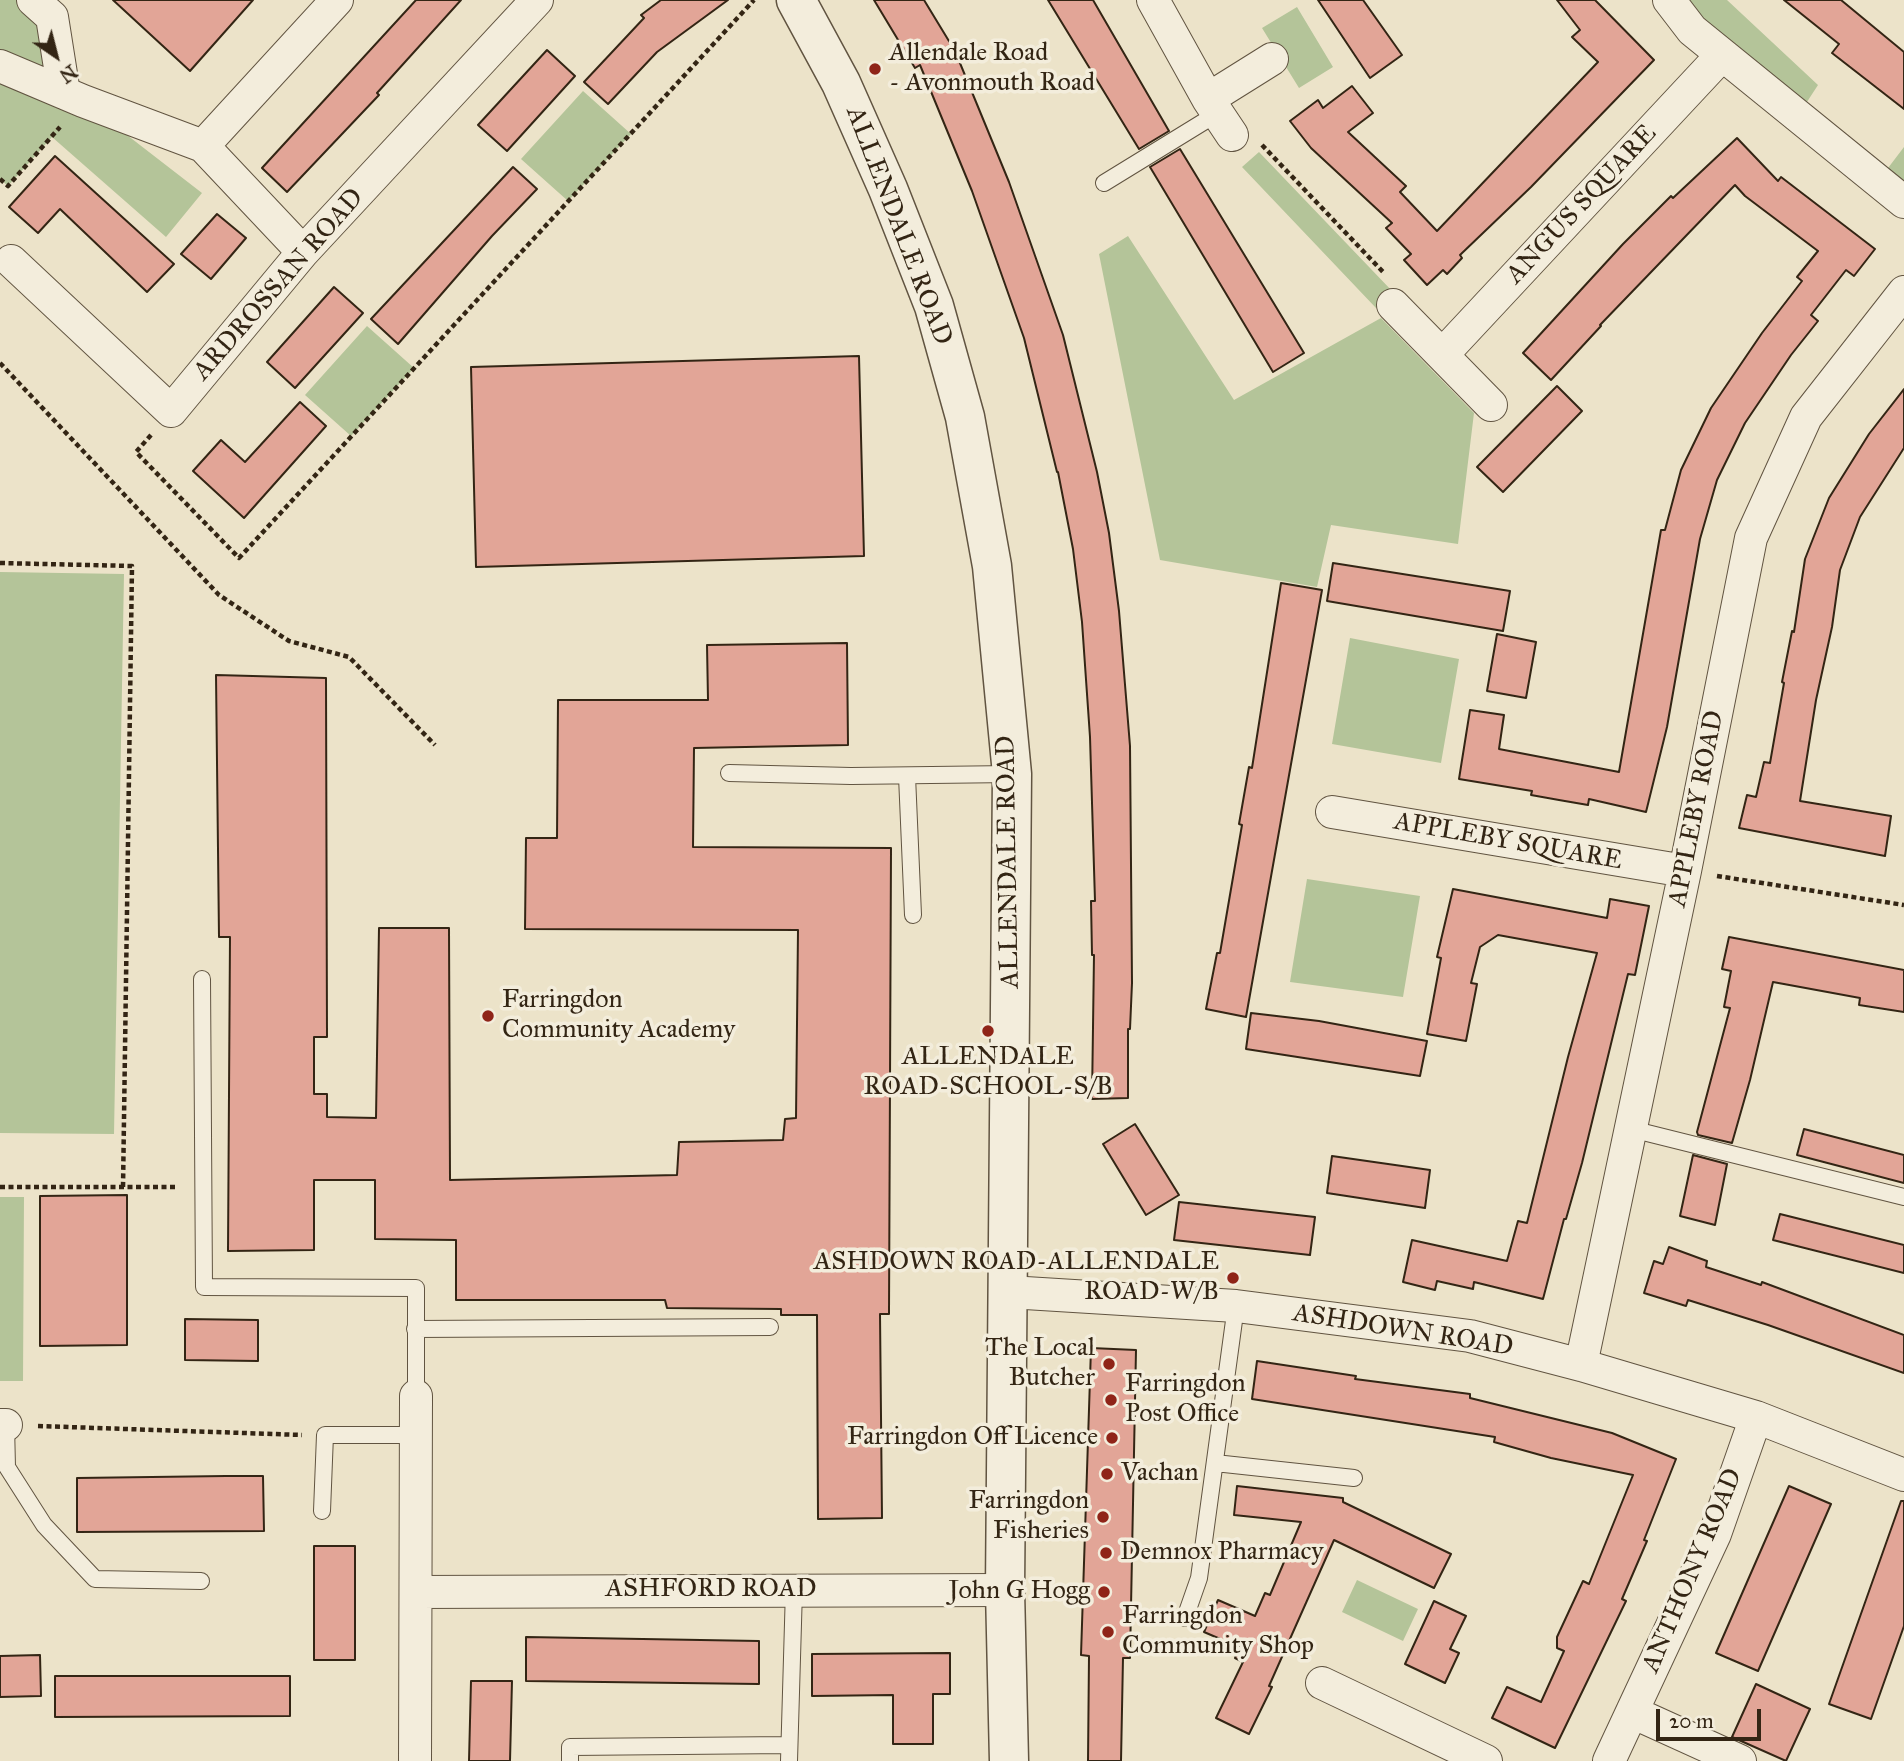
<!DOCTYPE html>
<html>
<head>
<meta charset="utf-8">
<style>
  body { margin:0 }
  #map { position:relative; width:1904px; height:1761px; overflow:hidden; background:#ece3c9; font-family:"IM FELL Great Primer",serif }
  canvas { display:block }
  .north { position:absolute; left:21px; top:21px; width:70px; height:70px; -webkit-text-stroke:5px #f3eddc; paint-order:stroke; rotate:145deg; font-size:19px; font-weight:700; line-height:28px; text-align:center; color:#332514 }
  .north::after { content:''; display:block; margin:auto; width:24px; height:32px; background:#332514; clip-path:polygon(50% 0,100% 100%,50% 72%,0 100%) }
  .scale { position:absolute; left:1656px; top:1709px; width:105px; height:32px; box-sizing:border-box; border:4px solid #332514; border-top:0; padding-left:9px; font-size:21px; line-height:24px; white-space:nowrap; color:#332514; -webkit-text-stroke:5px #f3eddc; paint-order:stroke }
</style>
</head>
<body>
<div id="map">
<canvas width="1904" height="1761"></canvas>
<div class="north">N</div>
<div class="scale">20 m</div>
</div>
<script>
const context = document.querySelector('canvas').getContext('2d');
context.lineJoin = 'round';
function paint(path, color) { context.fillStyle = color; context.fill(path, 'evenodd'); }
function strokePath(path, color, width, dash) { context.strokeStyle = color; context.lineWidth = width; context.lineCap = dash ? 'butt' : 'round'; context.setLineDash(dash || []); context.stroke(path); }
function drawText(font, color, halo, rows, align = 'center') {
  context.font = font + ' "IM FELL Great Primer",serif'; context.lineWidth = 7; context.setLineDash([]); context.textBaseline = 'middle'; context.strokeStyle = halo; context.fillStyle = color; for (const [text, x, y, turn = 0] of rows) {
    context.save(); context.translate(x, y); context.rotate((+turn || 0) * Math.PI / 180); context.textAlign = isNaN(turn) ? turn : align; if (halo) context.strokeText(text, 0, 0); context.fillText(text, 0, 0); context.restore();
  }
}
paint(new Path2D(`
  M 0,0 L 33,0 L 83,101 L 202,193 L 166,237 L 52,137 L 8,186 L 0,179 Z
  M 1685,0 L 1727,0 L 1818,85 L 1803,108 L 1700,20 Z
  M 1297,7 L 1333,67 L 1299,88 L 1262,28 Z
  M 583,91 L 631,134 L 568,201 L 521,159 Z
  M 1904,147 L 1904,187 L 1885,172 Z
  M 1259,152 L 1393,292 L 1376,308 L 1242,167 Z
  M 1128,236 L 1234,400 L 1381,318 L 1474,413 L 1458,544 L 1331,525 L 1317,587 L 1160,560 L 1099,254 Z
  M 367,326 L 414,368 L 351,436 L 305,395 Z
  M 0,572 L 124,574 L 114,1134 L 0,1133 Z
  M 1350,638 L 1459,659 L 1441,763 L 1332,744 Z
  M 1307,879 L 1420,896 L 1403,997 L 1290,982 Z
  M 0,1197 L 24,1197 L 23,1381 L 0,1381 Z
  M 1357,1580 L 1418,1609 L 1403,1641 L 1342,1612 Z`), '#b4c499');
const building = new Path2D(`
  M 113,0 L 253,0 L 190,71 Z
  M 416,0 L 461,0 L 377,93 L 379,95 L 287,192 L 262,168 Z
  M 661,0 L 728,0 L 657,52 L 608,104 L 584,82 L 644,18 L 641,15 Z
  M 874,0 L 924,0 L 955,51 L 1009,182 L 1063,335 L 1097,472 L 1109,533 L 1119,611 L 1130,746 L 1132,983 L 1130,1029 L 1128,1029 L 1128,1098 L 1092,1099 L 1094,955 L 1092,955 L 1091,901 L 1095,901 L 1090,737 L 1082,622 L 1073,549 L 1058,472 L 1057,472 L 1024,338 L 972,191 L 920,65 L 915,68 Z
  M 1048,0 L 1093,0 L 1169,131 L 1139,149 Z
  M 1318,0 L 1363,0 L 1402,55 L 1370,78 Z
  M 1557,0 L 1595,0 L 1654,60 L 1531,187 L 1460,255 L 1462,258 L 1447,274 L 1443,270 L 1427,285 L 1404,260 L 1411,254 L 1386,228 L 1392,223 L 1311,148 L 1290,121 L 1318,100 L 1323,108 L 1352,86 L 1373,113 L 1348,132 L 1406,186 L 1400,192 L 1437,231 L 1598,62 L 1572,37 L 1580,30 Z
  M 1784,0 L 1841,0 L 1904,52 L 1904,109 L 1832,53 L 1839,44 Z
  M 547,50 L 575,76 L 507,151 L 478,125 Z
  M 1737,138 L 1778,181 L 1781,177 L 1875,249 L 1854,276 L 1846,270 L 1811,315 L 1818,321 L 1791,355 L 1745,423 L 1717,480 L 1700,539 L 1667,727 L 1646,812 L 1589,799 L 1588,805 L 1559,800 L 1531,795 L 1532,791 L 1459,779 L 1470,710 L 1504,715 L 1499,749 L 1619,772 L 1661,530 L 1665,530 L 1681,470 L 1711,408 L 1762,333 L 1802,281 L 1797,277 L 1818,251 L 1745,196 L 1735,185 L 1600,325 L 1601,326 L 1551,380 L 1523,353 L 1623,244 L 1671,196 L 1673,198 Z
  M 1180,149 L 1304,353 L 1273,372 L 1150,167 Z
  M 55,156 L 174,264 L 147,292 L 60,209 L 38,233 L 9,207 Z
  M 513,167 L 537,189 L 492,236 L 398,344 L 371,319 Z
  M 217,214 L 246,238 L 211,279 L 181,254 Z
  M 334,287 L 363,313 L 295,388 L 267,362 Z
  M 859,356 L 864,556 L 476,567 L 471,367 Z
  M 1557,386 L 1582,411 L 1503,492 L 1477,467 Z
  M 1904,389 L 1904,448 L 1860,517 L 1840,570 L 1832,627 L 1816,700 L 1800,801 L 1891,816 L 1885,856 L 1739,828 L 1747,795 L 1756,797 L 1764,762 L 1770,763 L 1784,683 L 1782,682 L 1792,631 L 1794,632 L 1805,559 L 1829,498 L 1869,434 Z
  M 300,402 L 326,426 L 244,518 L 193,471 L 221,440 L 245,462 Z
  M 1333,563 L 1510,591 L 1503,631 L 1327,601 Z
  M 1281,583 L 1322,590 L 1246,1017 L 1206,1009 L 1217,953 L 1220,953 L 1242,825 L 1239,824 L 1249,767 L 1252,768 Z
  M 1497,634 L 1536,642 L 1526,698 L 1487,691 Z
  M 847,643 L 848,745 L 694,748 L 693,847 L 891,848 L 889,1314 L 880,1314 L 882,1518 L 818,1519 L 817,1315 L 781,1315 L 781,1309 L 667,1308 L 665,1300 L 456,1300 L 456,1240 L 375,1239 L 375,1180 L 314,1180 L 314,1250 L 228,1251 L 230,937 L 219,937 L 216,675 L 326,678 L 327,1037 L 314,1037 L 314,1094 L 327,1094 L 327,1117 L 376,1118 L 379,928 L 449,928 L 450,1180 L 677,1175 L 679,1142 L 783,1140 L 785,1119 L 796,1118 L 798,930 L 525,929 L 526,838 L 557,838 L 558,700 L 708,700 L 707,645 Z
  M 1453,889 L 1607,918 L 1610,899 L 1649,906 L 1635,975 L 1628,974 L 1582,1163 L 1566,1219 L 1564,1219 L 1543,1299 L 1474,1282 L 1473,1289 L 1437,1281 L 1435,1290 L 1403,1282 L 1412,1240 L 1507,1261 L 1518,1221 L 1527,1223 L 1568,1057 L 1597,953 L 1498,935 L 1480,947 L 1471,983 L 1477,984 L 1466,1041 L 1427,1034 L 1441,958 L 1437,957 Z
  M 1729,937 L 1904,970 L 1904,1012 L 1859,1005 L 1860,998 L 1773,982 L 1750,1080 L 1732,1143 L 1698,1135 L 1697,1132 L 1730,1008 L 1724,1007 L 1731,971 L 1722,969 Z
  M 1251,1013 L 1319,1021 L 1427,1041 L 1420,1076 L 1246,1049 Z
  M 1135,1124 L 1179,1195 L 1146,1215 L 1103,1144 Z
  M 1804,1129 L 1904,1155 L 1904,1183 L 1797,1155 Z
  M 1693,1155 L 1727,1164 L 1715,1225 L 1680,1216 Z
  M 1332,1156 L 1430,1170 L 1425,1208 L 1327,1193 Z
  M 127,1195 L 127,1345 L 40,1346 L 40,1196 Z
  M 1179,1202 L 1315,1217 L 1310,1255 L 1174,1240 Z
  M 1780,1214 L 1904,1245 L 1904,1273 L 1773,1240 Z
  M 1669,1247 L 1707,1261 L 1706,1267 L 1761,1285 L 1762,1282 L 1904,1335 L 1904,1373 L 1768,1325 L 1688,1300 L 1686,1306 L 1644,1293 L 1654,1261 L 1663,1264 Z
  M 185,1319 L 258,1320 L 258,1361 L 185,1360 Z
  M 1091,1348 L 1136,1350 L 1130,1658 L 1123,1658 L 1121,1761 L 1088,1761 L 1089,1656 L 1081,1655 Z
  M 1257,1361 L 1356,1376 L 1355,1379 L 1470,1394 L 1470,1398 L 1612,1433 L 1676,1459 L 1644,1540 L 1647,1541 L 1622,1599 L 1626,1601 L 1555,1748 L 1492,1718 L 1507,1687 L 1541,1702 L 1564,1651 L 1557,1648 L 1557,1637 L 1583,1581 L 1589,1584 L 1633,1475 L 1551,1458 L 1494,1442 L 1495,1437 L 1252,1399 Z
  M 226,1476 L 263,1476 L 264,1531 L 77,1532 L 77,1478 Z
  M 1237,1486 L 1343,1498 L 1343,1502 L 1451,1554 L 1434,1588 L 1334,1540 L 1269,1686 L 1272,1687 L 1249,1734 L 1216,1718 L 1243,1662 L 1235,1658 L 1239,1647 L 1204,1632 L 1218,1600 L 1255,1616 L 1265,1593 L 1270,1595 L 1301,1522 L 1234,1515 Z
  M 1789,1486 L 1831,1504 L 1758,1671 L 1716,1653 Z
  M 1901,1501 L 1904,1501 L 1904,1626 L 1871,1719 L 1829,1704 Z
  M 314,1546 L 355,1546 L 355,1660 L 314,1660 Z
  M 1434,1601 L 1466,1616 L 1450,1649 L 1459,1653 L 1445,1683 L 1405,1664 Z
  M 526,1637 L 759,1641 L 759,1684 L 526,1681 Z
  M 950,1653 L 950,1694 L 933,1694 L 933,1744 L 893,1744 L 893,1695 L 812,1696 L 812,1654 Z
  M 40,1655 L 41,1696 L 0,1697 L 0,1656 Z
  M 55,1676 L 290,1676 L 290,1716 L 55,1717 Z
  M 471,1681 L 512,1681 L 510,1761 L 469,1761 Z
  M 1756,1684 L 1810,1709 L 1786,1761 L 1732,1737 Z`);
paint(building, '#e2a597');
strokePath(building, '#332514', 2);
const service = new Path2D(`
  M 1104,183 L 1218,113
  M 729,773 L 851,776 L 1012,774
  M 907,776 L 913,915
  M 202,979 L 204,1287 L 416,1288 L 416,1396
  M 1631,1129 L 1904,1197
  M 415,1329 L 770,1327
  M 6,1425 L 7,1467 L 44,1525 L 95,1579 L 201,1581
  M 1215,1463 L 1354,1478
  M 322,1511 L 325,1435 L 416,1435
  M 1185,1618 L 1199,1578 L 1236,1306
  M 570,1761 L 570,1747 L 788,1745
  M 789,1761 L 794,1589`);
const minor = new Path2D(`
  M 33,0 L 52,17 L 64,93
  M 1153,0 L 1208,99 L 1232,135
  M 1669,0 L 1692,30 L 1904,202
  M 0,66 L 83,101 L 203,146 L 337,0
  M 1208,99 L 1272,59
  M 203,146 L 303,252
  M 11,261 L 171,411 L 303,252 L 537,0
  M 1393,305 L 1491,405
  M 1442,355 L 1722,55
  M 1332,812 L 1685,871
  M 1009,1292 L 1236,1306 L 1470,1336 L 1581,1365 L 1756,1417 L 1904,1475
  M 1581,1365 L 1685,871 L 1751,538 L 1806,417 L 1904,292
  M 0,1425 L 6,1425
  M 417,1592 L 1005,1590
  M 1322,1683 L 1486,1761
  M 1632,1712 L 1740,1761
  M 415,1761 L 416,1396
  M 1609,1761 L 1715,1534 L 1756,1417`);
const tertiary = new Path2D(`
  M 796,0 L 841,83 L 888,189 L 934,306 L 965,417 L 992,566 L 1012,774 L 1005,1590 L 1009,1761`);
strokePath(service, '#615441', 18);
strokePath(minor, '#615441', 34);
strokePath(tertiary, '#615441', 41);
strokePath(new Path2D(`
  M 1262,145 L 1384,273
  M 0,179 L 8,186 L 60,127
  M 0,363 L 219,595 L 289,641 L 349,657 L 435,745
  M 151,435 L 136,452 L 239,558 L 754,0
  M 0,563 L 132,566 L 123,1188
  M 1717,876 L 1904,905
  M 0,1187 L 178,1187
  M 38,1426 L 302,1435`), '#332514', 4.5, [5, 3.5]);
strokePath(service, '#f3eddc', 16);
strokePath(minor, '#f3eddc', 32);
strokePath(tertiary, '#f3eddc', 38);
for (const [x, y, r, color] of [
  [875,69,7,"#8f2418"],
  [488,1016,7,"#8f2418"],
  [988,1031,7,"#8f2418"],
  [1233,1278,7,"#8f2418"],
  [1109,1364,7,"#8f2418"],
  [1111,1400,7,"#8f2418"],
  [1112,1438,7,"#8f2418"],
  [1107,1474,7,"#8f2418"],
  [1103,1517,7,"#8f2418"],
  [1106,1553,7,"#8f2418"],
  [1104,1592,7,"#8f2418"],
  [1108,1632,7,"#8f2418"]
]) { const dot = new Path2D(); dot.arc(x, y, r, 0, 2 * Math.PI); context.fillStyle = color; context.fill(dot); strokePath(dot, '#f3eddc', 2.5); }
drawText('26px', '#332514', '#f3eddc', [
  ["Allendale Road",889,54],
  ["- Avonmouth Road",889,84],
  ["Farringdon",502,1001],
  ["Community Academy",502,1031],
  ["ALLENDALE",988,1058,"center"],
  ["ROAD-SCHOOL-S/B",988,1088,"center"],
  ["ASHDOWN ROAD-ALLENDALE",1219,1263,"right"],
  ["ROAD-W/B",1219,1293,"right"],
  ["The Local",1095,1349,"right"],
  ["Butcher",1095,1379,"right"],
  ["Farringdon",1125,1385],
  ["Post Office",1125,1415],
  ["Farringdon Off Licence",1098,1438,"right"],
  ["Vachan",1121,1474],
  ["Farringdon",1089,1502,"right"],
  ["Fisheries",1089,1532,"right"],
  ["Demnox Pharmacy",1120,1553],
  ["John G Hogg",1090,1592,"right"],
  ["Farringdon",1122,1617],
  ["Community Shop",1122,1647]
], 'left');
drawText('26px', '#332514', '#f3eddc', [
  ["ANGUS SQUARE",1582,205,-47],
  ["ALLENDALE ROAD",898,226,69],
  ["ARDROSSAN ROAD",279,285,-49],
  ["APPLEBY ROAD",1697,809,-79],
  ["APPLEBY SQUARE",1508,842,10],
  ["ALLENDALE ROAD",1009,862,-91],
  ["ASHDOWN ROAD",1403,1331,9],
  ["ANTHONY ROAD",1693,1571,-67],
  ["ASHFORD ROAD",711,1590]
]);
</script>
</body>
</html>
